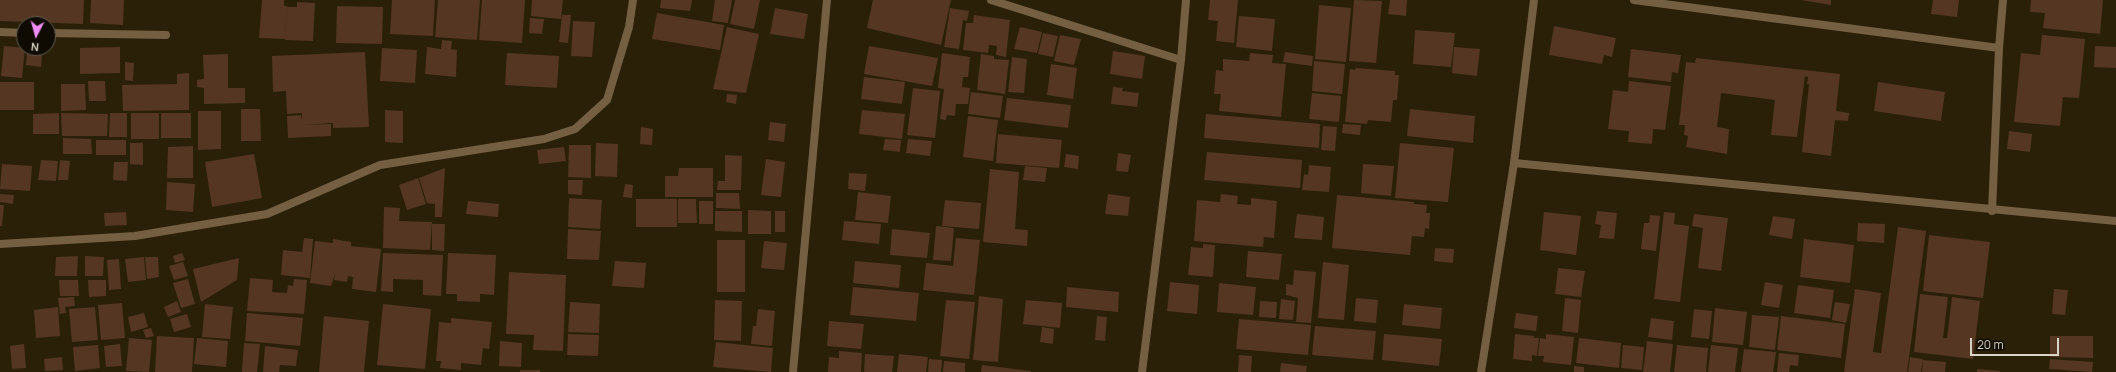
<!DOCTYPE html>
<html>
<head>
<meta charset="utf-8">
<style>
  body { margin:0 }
  #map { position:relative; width:2116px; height:372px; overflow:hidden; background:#2a2008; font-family:Manrope,sans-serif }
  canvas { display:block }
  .north { position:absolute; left:16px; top:16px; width:40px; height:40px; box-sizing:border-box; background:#0f0b03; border:1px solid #605b51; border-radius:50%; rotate:186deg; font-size:11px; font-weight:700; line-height:16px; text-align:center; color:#dad4c6 }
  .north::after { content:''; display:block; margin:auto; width:14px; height:18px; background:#ee8cf8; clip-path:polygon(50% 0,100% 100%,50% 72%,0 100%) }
  .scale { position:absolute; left:1970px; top:338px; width:89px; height:18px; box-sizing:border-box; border:2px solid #dad4c6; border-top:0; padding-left:5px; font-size:12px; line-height:14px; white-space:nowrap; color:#dad4c6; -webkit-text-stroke:3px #0f0b03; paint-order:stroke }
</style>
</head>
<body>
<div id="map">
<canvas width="2116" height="372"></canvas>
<div class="north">N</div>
<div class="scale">20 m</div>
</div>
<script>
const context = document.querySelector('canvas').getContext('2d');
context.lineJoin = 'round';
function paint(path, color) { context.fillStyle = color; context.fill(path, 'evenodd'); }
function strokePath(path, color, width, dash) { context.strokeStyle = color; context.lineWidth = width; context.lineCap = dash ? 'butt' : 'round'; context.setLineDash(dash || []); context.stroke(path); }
paint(new Path2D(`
  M 0,0 L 84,0 L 83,24 L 0,21 Z
  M 91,0 L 124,0 L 123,25 L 90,23 Z
  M 262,0 L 284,0 L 284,6 L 287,6 L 285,39 L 259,38 Z
  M 392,0 L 435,0 L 433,36 L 390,34 Z
  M 438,0 L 480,0 L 477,40 L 435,37 Z
  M 482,0 L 525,0 L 522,43 L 479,40 Z
  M 532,0 L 563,0 L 561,19 L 531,16 Z
  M 661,0 L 692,0 L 690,11 L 660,8 Z
  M 715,0 L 732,0 L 728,23 L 712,21 Z
  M 735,0 L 760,0 L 754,29 L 730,24 Z
  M 873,0 L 951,0 L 941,45 L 867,28 Z
  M 1210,0 L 1238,0 L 1234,43 L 1216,41 L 1218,21 L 1208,20 Z
  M 1354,0 L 1382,1 L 1376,63 L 1349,61 Z
  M 1390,0 L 1407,0 L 1406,16 L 1388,14 Z
  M 1801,0 L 1831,0 L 1831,5 Z
  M 1933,0 L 1959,0 L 1957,17 L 1931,14 Z
  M 2031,0 L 2103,0 L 2100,34 L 2043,28 L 2045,13 L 2030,12 Z
  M 297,2 L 315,3 L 313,41 L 285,40 L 287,7 L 297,7 Z
  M 1319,5 L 1351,8 L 1346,62 L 1315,59 Z
  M 337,6 L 383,7 L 382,44 L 336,43 Z
  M 775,8 L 808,14 L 804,39 L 770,34 Z
  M 950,8 L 969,11 L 967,21 L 963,20 L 959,49 L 944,47 Z
  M 657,13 L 724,25 L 720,50 L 652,39 Z
  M 562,15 L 571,15 L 568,43 L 559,42 Z
  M 974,15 L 1010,20 L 1006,57 L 996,55 L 997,46 L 989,45 L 988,53 L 963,50 L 966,23 L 973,23 Z
  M 1239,16 L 1275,19 L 1272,51 L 1236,47 Z
  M 530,18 L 544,19 L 542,34 L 529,33 Z
  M 573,21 L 595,22 L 592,57 L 571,56 Z
  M 1554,26 L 1616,38 L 1612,57 L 1604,55 L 1602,64 L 1549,55 Z
  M 727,27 L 759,34 L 746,93 L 713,89 Z
  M 1020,27 L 1042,32 L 1037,53 L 1014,49 Z
  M 1415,30 L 1455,33 L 1451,67 L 1413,64 Z
  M 1043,33 L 1058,36 L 1053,57 L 1038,54 Z
  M 1060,35 L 1081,39 L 1074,65 L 1054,61 Z
  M 2042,35 L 2085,39 L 2079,98 L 2063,97 L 2060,126 L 2014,122 L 2021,53 L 2040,55 Z
  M 442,40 L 452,41 L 451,49 L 457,50 L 456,77 L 425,74 L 427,47 L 441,49 Z
  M 4,46 L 25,48 L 22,78 L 1,76 Z
  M 869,46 L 938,58 L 932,86 L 864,74 Z
  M 2095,46 L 2116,47 L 2116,68 L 2094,67 Z
  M 120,47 L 120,73 L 80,74 L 80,48 Z
  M 1454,47 L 1480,49 L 1477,76 L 1452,73 Z
  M 382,48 L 417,50 L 415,83 L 380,81 Z
  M 1631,49 L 1681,55 L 1678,73 L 1672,72 L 1671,82 L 1628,77 Z
  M 1113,51 L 1145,56 L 1142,79 L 1110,74 Z
  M 365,52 L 369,127 L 333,128 L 333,123 L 302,125 L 331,124 L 331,136 L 288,138 L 287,116 L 301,115 L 302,120 L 302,113 L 287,114 L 286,91 L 273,92 L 272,56 Z
  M 1285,52 L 1313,56 L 1312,66 L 1283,62 Z
  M 27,53 L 42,55 L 41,67 L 26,65 Z
  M 507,53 L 559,56 L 557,88 L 505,85 Z
  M 942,53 L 970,57 L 968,77 L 963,77 L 962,87 L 970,88 L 968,104 L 956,104 L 955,116 L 947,115 L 946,120 L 940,119 L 944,89 L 938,88 Z
  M 1250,53 L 1273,55 L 1272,63 L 1286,64 L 1281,117 L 1219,111 L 1221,94 L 1214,94 L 1216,70 L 1223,71 L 1223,59 L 1249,61 Z
  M 228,54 L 228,88 L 245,88 L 245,103 L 204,104 L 204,88 L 197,87 L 197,80 L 204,79 L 203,55 Z
  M 981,54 L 994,56 L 994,59 L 1009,60 L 1005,94 L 977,90 Z
  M 1012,57 L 1027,59 L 1024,93 L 1008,92 Z
  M 1696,58 L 1840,74 L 1836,111 L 1849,113 L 1848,121 L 1835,120 L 1831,156 L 1802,152 L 1809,84 L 1807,84 L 1808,77 L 1805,76 L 1797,137 L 1771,135 L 1775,100 L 1721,93 L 1717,127 L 1729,129 L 1727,154 L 1686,147 L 1688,136 L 1684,135 L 1685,125 L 1679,125 L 1686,62 L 1695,63 Z
  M 1314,61 L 1345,64 L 1342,94 L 1312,91 Z
  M 125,62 L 134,63 L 133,81 L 125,80 Z
  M 1051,64 L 1077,68 L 1073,99 L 1047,95 Z
  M 1356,68 L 1395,71 L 1395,75 L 1399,75 L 1397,100 L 1393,100 L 1391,122 L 1368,120 L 1367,124 L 1345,122 L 1350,69 L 1355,70 Z
  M 189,73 L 189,110 L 123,111 L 122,85 L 177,84 L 177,74 Z
  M 864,77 L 905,82 L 902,104 L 861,99 Z
  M 88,81 L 105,81 L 106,101 L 89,101 Z
  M 1629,81 L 1671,86 L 1665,130 L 1653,129 L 1652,144 L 1628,142 L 1629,131 L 1608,129 L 1613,90 L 1628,92 Z
  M 0,82 L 34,82 L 34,110 L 0,110 Z
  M 1878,82 L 1945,92 L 1941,121 L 1874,111 Z
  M 61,84 L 85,84 L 86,110 L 61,111 Z
  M 1113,87 L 1123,88 L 1122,91 L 1139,93 L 1137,107 L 1111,104 Z
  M 913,88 L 940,91 L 935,138 L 907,135 Z
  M 971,92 L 1003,96 L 1000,118 L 968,114 Z
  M 1312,93 L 1341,96 L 1339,122 L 1309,119 Z
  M 727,94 L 737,95 L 736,104 L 726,102 Z
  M 1007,98 L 1071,105 L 1068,128 L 1004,120 Z
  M 241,109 L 260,109 L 261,141 L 241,141 Z
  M 1410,109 L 1475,116 L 1473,143 L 1407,136 Z
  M 385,110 L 403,111 L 403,143 L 385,142 Z
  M 862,110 L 905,114 L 902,139 L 859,134 Z
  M 198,111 L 221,111 L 221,149 L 198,150 Z
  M 59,113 L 59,134 L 33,134 L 33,114 Z
  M 61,113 L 108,114 L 107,136 L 62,136 Z
  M 110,113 L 127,113 L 127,137 L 109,137 Z
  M 131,113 L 159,113 L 159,139 L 131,139 Z
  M 161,113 L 191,113 L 191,138 L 161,138 Z
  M 1206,114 L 1320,124 L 1319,148 L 1204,138 Z
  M 968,116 L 998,120 L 993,161 L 963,157 Z
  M 770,122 L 786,124 L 784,142 L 768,140 Z
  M 1343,124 L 1361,125 L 1360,135 L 1342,133 Z
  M 1323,126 L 1337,127 L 1335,151 L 1321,150 Z
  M 641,127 L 653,129 L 652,145 L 640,144 Z
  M 2009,131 L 2032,134 L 2030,152 L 2007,149 Z
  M 998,134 L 1062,140 L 1059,168 L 996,163 Z
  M 63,138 L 91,139 L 92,154 L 63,154 Z
  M 885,139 L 901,140 L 900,152 L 883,150 Z
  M 908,139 L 932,141 L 930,156 L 906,153 Z
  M 96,140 L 126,140 L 126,155 L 96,155 Z
  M 130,143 L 143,143 L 143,165 L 130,164 Z
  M 596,143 L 618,144 L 617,177 L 595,176 Z
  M 1400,143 L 1454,148 L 1448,202 L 1395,198 Z
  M 569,145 L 591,145 L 591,178 L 568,177 Z
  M 193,146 L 193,178 L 167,178 L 168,147 Z
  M 564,147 L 566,161 L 539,164 L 537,150 Z
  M 1207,152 L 1302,160 L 1300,188 L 1204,180 Z
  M 1118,153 L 1131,155 L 1128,172 L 1116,171 Z
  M 254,154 L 262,198 L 212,207 L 205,162 Z
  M 1066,154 L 1079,156 L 1078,169 L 1064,167 Z
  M 725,155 L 742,156 L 741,190 L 717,190 L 718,181 L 725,181 Z
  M 766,159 L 785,162 L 781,197 L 761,195 Z
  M 41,160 L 58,161 L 56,181 L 38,180 Z
  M 60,160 L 70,161 L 68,180 L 58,180 Z
  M 114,162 L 128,162 L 127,181 L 113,180 Z
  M 2,164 L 32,166 L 30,191 L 0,189 Z
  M 1363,164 L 1394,166 L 1391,196 L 1361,193 Z
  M 1309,165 L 1331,167 L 1329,192 L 1302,190 L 1304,174 L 1308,175 Z
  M 1025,166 L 1047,168 L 1045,182 L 1023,180 Z
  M 445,168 L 442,217 L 435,217 L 435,204 L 427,203 L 419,178 Z
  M 679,168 L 713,168 L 713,197 L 665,197 L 665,176 L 678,176 Z
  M 990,169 L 1019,172 L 1015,229 L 1028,230 L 1027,246 L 983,242 Z
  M 849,173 L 867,174 L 865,191 L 848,189 Z
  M 418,178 L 426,204 L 407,210 L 399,185 Z
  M 568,180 L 583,180 L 582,195 L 568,194 Z
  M 167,182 L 195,184 L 193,212 L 166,210 Z
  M 625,184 L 633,185 L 632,198 L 623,197 Z
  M 858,192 L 891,196 L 888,223 L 855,220 Z
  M 716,193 L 739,193 L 740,209 L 716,208 Z
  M 0,194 L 14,195 L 13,204 L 0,202 Z
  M 1108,194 L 1130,197 L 1128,216 L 1105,214 Z
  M 1221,194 L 1238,196 L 1237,204 L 1251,205 L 1251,198 L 1277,201 L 1274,238 L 1264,237 L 1263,247 L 1194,241 L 1197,200 L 1220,202 Z
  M 1337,195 L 1414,202 L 1414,204 L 1427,205 L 1426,213 L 1430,213 L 1429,229 L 1425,228 L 1424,237 L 1412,236 L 1410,255 L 1332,248 Z
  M 569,198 L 602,200 L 600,229 L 568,227 Z
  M 636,199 L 677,199 L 677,227 L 636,227 Z
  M 678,199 L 696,199 L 697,223 L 678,223 Z
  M 945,200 L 981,203 L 979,229 L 942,226 Z
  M 468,201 L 499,204 L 498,217 L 466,214 Z
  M 699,201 L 713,201 L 713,224 L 699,224 Z
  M 0,205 L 4,205 L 2,226 L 0,226 Z
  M 384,207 L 400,208 L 399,221 L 432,222 L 430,250 L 383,248 Z
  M 748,210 L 771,211 L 771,234 L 748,234 Z
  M 715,211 L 742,211 L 742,232 L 715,231 Z
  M 775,211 L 785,211 L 785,232 L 775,232 Z
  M 1597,211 L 1617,213 L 1614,239 L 1599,238 L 1601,225 L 1595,224 Z
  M 126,212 L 127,225 L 105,226 L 104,213 Z
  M 1544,212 L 1581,216 L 1576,255 L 1540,250 Z
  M 1664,212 L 1675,213 L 1674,224 L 1689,226 L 1680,302 L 1654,299 Z
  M 1297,214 L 1324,217 L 1322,240 L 1294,238 Z
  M 1694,214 L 1728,218 L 1721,271 L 1698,268 L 1703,228 L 1692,226 Z
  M 1650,215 L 1660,216 L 1656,251 L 1641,249 L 1644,223 L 1649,223 Z
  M 1773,216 L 1795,219 L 1792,239 L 1769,235 Z
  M 844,221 L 881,224 L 879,244 L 842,240 Z
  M 1858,223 L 1885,224 L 1884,243 L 1857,241 Z
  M 432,224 L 445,224 L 444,251 L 432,250 Z
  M 936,226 L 954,228 L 951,261 L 933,260 Z
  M 1898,227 L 1926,231 L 1907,372 L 1844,372 L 1855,289 L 1881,293 L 1873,352 L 1881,353 Z
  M 568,229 L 601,231 L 599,260 L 567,259 Z
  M 892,229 L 930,233 L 927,258 L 890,255 Z
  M 1929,235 L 1990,242 L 1983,298 L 1923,291 Z
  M 304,238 L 313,239 L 310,278 L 281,275 L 283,250 L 302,252 Z
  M 956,238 L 980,240 L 974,295 L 923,290 L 926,263 L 953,266 Z
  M 333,239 L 351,242 L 351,246 L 381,249 L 376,292 L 352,289 L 353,277 L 348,276 L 347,282 L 334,280 L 335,274 L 331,286 L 310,283 L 315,241 L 333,243 Z
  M 1804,239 L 1854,245 L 1850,283 L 1800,277 Z
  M 717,240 L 745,240 L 745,292 L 717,292 Z
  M 764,241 L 787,243 L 784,270 L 761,268 Z
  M 1203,244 L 1215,245 L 1213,277 L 1188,275 L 1191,247 L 1203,248 Z
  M 1435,248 L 1454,249 L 1453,263 L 1434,261 Z
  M 1248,251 L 1282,254 L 1279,280 L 1246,277 Z
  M 182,253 L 185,260 L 175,263 L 173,256 Z
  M 383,253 L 443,255 L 441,296 L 423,295 L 423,280 L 393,279 L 393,292 L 381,291 Z
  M 448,253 L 496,255 L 494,295 L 480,294 L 480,302 L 457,301 L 457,294 L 446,294 Z
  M 78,256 L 77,276 L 55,276 L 56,257 Z
  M 85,256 L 104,257 L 103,276 L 85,276 Z
  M 144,257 L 146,280 L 128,282 L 125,259 Z
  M 145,257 L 158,257 L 159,277 L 147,279 Z
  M 239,258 L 237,280 L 201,302 L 193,269 Z
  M 119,259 L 121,289 L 109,290 L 107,260 Z
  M 615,261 L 646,263 L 644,288 L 612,286 Z
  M 855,261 L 901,265 L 899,288 L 853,283 Z
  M 183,262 L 188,276 L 174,280 L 169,266 Z
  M 1323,262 L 1349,265 L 1344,320 L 1318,318 Z
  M 1558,268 L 1585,271 L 1581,297 L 1555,294 Z
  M 1294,270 L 1316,272 L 1311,323 L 1296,322 L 1298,298 L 1286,295 L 1286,284 L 1293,285 Z
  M 509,272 L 566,275 L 563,351 L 533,350 L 534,335 L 506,334 Z
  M 250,278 L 273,280 L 272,292 L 287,293 L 288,285 L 293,286 L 294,279 L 307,280 L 304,314 L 247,311 Z
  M 188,279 L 195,304 L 181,308 L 173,283 Z
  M 59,280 L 78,280 L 79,296 L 60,296 Z
  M 88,280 L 106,280 L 106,296 L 89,297 Z
  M 1170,282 L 1199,285 L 1197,314 L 1167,311 Z
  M 1765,282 L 1783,285 L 1779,308 L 1761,305 Z
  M 1219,283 L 1256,287 L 1253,315 L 1217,312 Z
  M 1798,285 L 1834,290 L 1830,318 L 1794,313 Z
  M 853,287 L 919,293 L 916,321 L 850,315 Z
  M 1067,287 L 1119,292 L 1118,312 L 1066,307 Z
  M 2054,289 L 2068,290 L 2065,315 L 2052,314 Z
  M 1920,294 L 1948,297 L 1943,338 L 1947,338 L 1952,297 L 1980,301 L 1973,359 L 1914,352 Z
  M 979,296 L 1003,299 L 998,362 L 973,360 Z
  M 74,297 L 75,306 L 65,307 L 66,313 L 60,314 L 58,298 Z
  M 1356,298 L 1378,300 L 1376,323 L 1354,321 Z
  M 1565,298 L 1581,300 L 1578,333 L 1562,331 Z
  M 1281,299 L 1295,301 L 1293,320 L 1279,319 Z
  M 715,300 L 742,301 L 741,341 L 714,340 Z
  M 946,300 L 975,302 L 969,359 L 940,356 Z
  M 1026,300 L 1062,303 L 1060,328 L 1023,324 Z
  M 177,301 L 181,312 L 168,317 L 164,307 Z
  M 1260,301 L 1277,302 L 1276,318 L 1259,317 Z
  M 570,302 L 600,304 L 599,333 L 568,332 Z
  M 1835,302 L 1850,304 L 1846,323 L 1832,320 Z
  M 122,303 L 125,338 L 101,340 L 98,305 Z
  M 205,304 L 233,307 L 230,339 L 202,337 Z
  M 383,304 L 431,309 L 425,369 L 377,365 Z
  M 1404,304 L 1442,308 L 1440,329 L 1402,325 Z
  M 58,307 L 60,336 L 36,338 L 34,310 Z
  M 95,307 L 98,340 L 72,342 L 69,309 Z
  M 1715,308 L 1747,312 L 1743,345 L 1712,342 Z
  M 758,309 L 775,311 L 772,346 L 751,344 L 753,326 L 756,326 Z
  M 1694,309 L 1712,311 L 1709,339 L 1691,337 Z
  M 144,313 L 148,327 L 131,332 L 128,317 Z
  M 247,313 L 303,318 L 300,346 L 245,341 Z
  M 1516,313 L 1538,316 L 1536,331 L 1514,328 Z
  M 187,314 L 191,327 L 174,332 L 170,319 Z
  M 1752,315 L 1779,317 L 1775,350 L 1749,347 Z
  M 324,316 L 369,321 L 364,372 L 319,372 Z
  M 1097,316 L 1107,317 L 1105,341 L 1095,340 Z
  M 1781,316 L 1845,324 L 1841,358 L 1777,350 Z
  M 451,318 L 492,322 L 489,349 L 483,348 L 481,365 L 461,363 L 461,370 L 440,368 L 441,361 L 436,361 L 439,322 L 451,323 Z
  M 1651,318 L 1674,321 L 1672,340 L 1648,337 Z
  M 1239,319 L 1311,325 L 1308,355 L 1236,349 Z
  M 829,321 L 864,324 L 861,349 L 827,346 Z
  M 1315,326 L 1376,331 L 1373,360 L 1312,355 Z
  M 1042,327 L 1054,329 L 1053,344 L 1040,342 Z
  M 151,328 L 154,336 L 146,338 L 143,330 Z
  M 568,334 L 599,335 L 598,356 L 567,355 Z
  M 1384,334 L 1442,339 L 1439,366 L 1382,360 Z
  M 1515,334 L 1534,336 L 1534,338 L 1539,338 L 1537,356 L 1532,355 L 1532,361 L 1513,359 Z
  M 1546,334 L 1574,337 L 1571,365 L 1543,362 L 1544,356 L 1538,356 L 1540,338 L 1546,339 Z
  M 157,336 L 194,338 L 192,372 L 155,372 Z
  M 2050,336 L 2093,336 L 2093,358 L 2050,357 Z
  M 129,338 L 152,340 L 149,372 L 126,371 Z
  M 197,338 L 228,341 L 226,367 L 194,364 Z
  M 1579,338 L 1621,343 L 1619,368 L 1576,363 Z
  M 500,341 L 522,343 L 521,367 L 499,366 Z
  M 1647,341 L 1673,344 L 1670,372 L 1643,372 Z
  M 716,342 L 773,348 L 771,372 L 713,367 Z
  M 244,343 L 260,344 L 257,372 L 242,372 Z
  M 24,344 L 26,368 L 12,369 L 10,346 Z
  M 120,344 L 122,366 L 106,367 L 104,346 Z
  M 98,345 L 100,368 L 75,371 L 73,347 Z
  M 1623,345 L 1644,347 L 1642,370 L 1621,368 Z
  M 1677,345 L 1708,348 L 1706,372 L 1674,372 Z
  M 1711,345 L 1738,348 L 1735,372 L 1708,372 Z
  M 265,346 L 298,350 L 296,366 L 280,365 L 279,372 L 263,372 Z
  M 1744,349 L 1776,352 L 1773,372 L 1741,372 Z
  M 839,351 L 862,353 L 861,372 L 828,372 L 829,357 L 839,358 Z
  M 1779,353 L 1799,355 L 1798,366 L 1790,365 L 1789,372 L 1777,372 Z
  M 865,354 L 894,356 L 892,372 L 864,372 Z
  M 899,354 L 928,357 L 926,372 L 897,372 Z
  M 1239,355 L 1252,356 L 1251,372 L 1238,372 Z
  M 62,357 L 63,370 L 45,371 L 44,359 Z
  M 1910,357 L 1923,359 L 1921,372 L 1908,372 Z
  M 929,359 L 942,360 L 941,372 L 928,372 Z
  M 2050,359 L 2093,362 L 2092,372 L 2049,369 Z
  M 1923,360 L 1946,362 L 1945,372 L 1922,372 Z
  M 944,361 L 965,363 L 965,372 L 943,372 Z
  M 1281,363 L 1307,366 L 1306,372 L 1280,372 Z
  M 982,365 L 1031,371 L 1031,372 L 981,372 Z
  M 1574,366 L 1584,367 L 1584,372 L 1574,372 Z
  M 1977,369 L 2000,371 L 2000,372 L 1977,372 Z
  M 520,370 L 540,370 L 540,372 L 520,372 Z`), '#543622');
strokePath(new Path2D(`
  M 991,0 L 1181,60
  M 1634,0 L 1999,48
  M 0,32 L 24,33
  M 48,33 L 166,35
  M 1514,163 L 2116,221
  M 1992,211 L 1999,48 L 2003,0
  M 0,244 L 135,236 L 267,214 L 380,165 L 544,139 L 575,129 L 607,100 L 629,27 L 633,0
  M 793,372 L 827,0
  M 1142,372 L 1181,60 L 1186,0
  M 1481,372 L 1514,163 L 1534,0`), '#745f42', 8);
</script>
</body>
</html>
